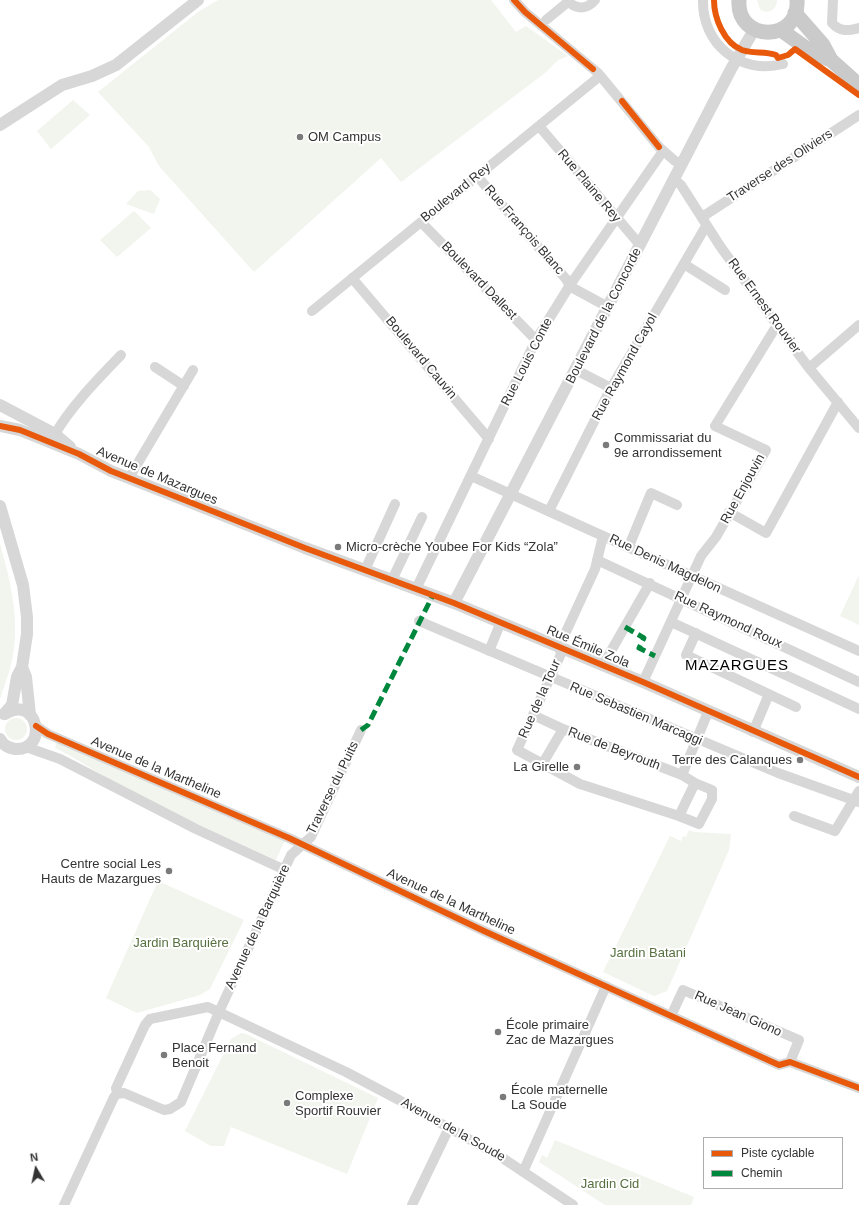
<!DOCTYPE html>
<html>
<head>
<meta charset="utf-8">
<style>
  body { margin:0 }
  #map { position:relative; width:859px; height:1205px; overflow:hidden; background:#fff; font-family:Arial,sans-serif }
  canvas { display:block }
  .legend { position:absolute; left:703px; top:1137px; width:140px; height:52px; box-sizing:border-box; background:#fff; border:1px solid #adadad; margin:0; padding:5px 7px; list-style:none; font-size:12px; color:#333 }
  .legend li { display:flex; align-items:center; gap:8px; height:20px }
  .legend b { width:20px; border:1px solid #adadad }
  .north { position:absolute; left:16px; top:1149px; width:40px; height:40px; -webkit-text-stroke:3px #fff; paint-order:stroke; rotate:351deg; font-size:11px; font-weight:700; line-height:16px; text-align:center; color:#333 }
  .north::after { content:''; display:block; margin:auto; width:14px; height:18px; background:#333; clip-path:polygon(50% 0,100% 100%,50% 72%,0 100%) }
</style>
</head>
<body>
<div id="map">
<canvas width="859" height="1205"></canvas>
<ul class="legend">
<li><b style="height:5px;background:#e8590c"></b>Piste cyclable</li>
<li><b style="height:5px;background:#00873e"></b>Chemin</li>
</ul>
<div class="north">N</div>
</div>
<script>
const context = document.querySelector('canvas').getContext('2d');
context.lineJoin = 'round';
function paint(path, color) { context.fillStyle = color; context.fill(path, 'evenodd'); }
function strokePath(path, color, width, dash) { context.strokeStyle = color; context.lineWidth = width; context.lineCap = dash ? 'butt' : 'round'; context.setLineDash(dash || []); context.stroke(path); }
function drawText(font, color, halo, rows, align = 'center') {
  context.font = font + ' Arial,sans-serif'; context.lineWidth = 4; context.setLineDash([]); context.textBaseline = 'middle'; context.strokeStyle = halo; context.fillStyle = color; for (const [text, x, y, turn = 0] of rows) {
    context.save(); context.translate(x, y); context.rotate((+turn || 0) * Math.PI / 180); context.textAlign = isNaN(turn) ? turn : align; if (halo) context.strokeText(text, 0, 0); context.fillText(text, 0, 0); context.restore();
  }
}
paint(new Path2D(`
  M 218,0 L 491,0 L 516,32 L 526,26 L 568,56 L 558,60 L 545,73 L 401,182 L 381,158 L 254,272 L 159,166 L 149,147 L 98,92 L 198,12 Z
  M 757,0 L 777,0 C 777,10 768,15 760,9 Z
  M 73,100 L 90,115 L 51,149 L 37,131 Z
  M 150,190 L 160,199 L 154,214 L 126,204 L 138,191 Z
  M 134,211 L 151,228 L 117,257 L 100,240 Z
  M 0,544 C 12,586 22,630 9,672 C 6,681 3,690 0,699 Z
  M 859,575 L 859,625 L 840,616 Z
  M5 729a11 11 0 1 1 22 0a11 11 0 1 1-22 0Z
  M 57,742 L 285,840 L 276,860 C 222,835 168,812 116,783 C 95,772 77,758 55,748 Z
  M 689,830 L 694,832 L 730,834 L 731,835 L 729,850 L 667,991 L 654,996 L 603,972 L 670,836 L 681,841 L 683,836 L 686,837 Z
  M 158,881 L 244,920 L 210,989 L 200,995 L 137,1013 L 106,998 Z
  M 241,1033 L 246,1034 L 378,1098 L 347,1174 L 231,1127 L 224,1146 L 211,1146 L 185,1131 L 231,1039 Z
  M 555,1140 L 694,1197 L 691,1205 L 605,1205 L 539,1162 L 542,1155 L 547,1158 Z`), '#f1f5ed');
strokePath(new Path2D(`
  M 514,0 L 525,12 L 598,73 L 659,147 L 675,161 L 683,163
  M 567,0 C 575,10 587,10 595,0
  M 703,0 C 702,44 740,75 783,64
  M 833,0 L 832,23 C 840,32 848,31 859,28
  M 546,20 L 568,2
  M 539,126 L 640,245
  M 477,176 L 566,279 L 571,287 L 608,307
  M 674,179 L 681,185 L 720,246 L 777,325 L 809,368 L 859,428
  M 702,217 L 859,115
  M 421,222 L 536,340
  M 684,264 L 725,290
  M 352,278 L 489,439
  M 312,311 L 600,76
  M 155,367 L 184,386
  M 809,368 L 859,325
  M 576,370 L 611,388
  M 55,434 C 72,405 98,379 121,355
  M 471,476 C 600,535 729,593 859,651
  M 129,478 L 193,370
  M 549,511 L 611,388 L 706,226
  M 729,512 L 766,533 L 838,402
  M 603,536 L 595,569 L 559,647 L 561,654 L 517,750 L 580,784 L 679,816
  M 629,546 L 651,493 L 677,505
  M 597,560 L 859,682
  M 365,570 L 395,504
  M 392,580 L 422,517
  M 416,589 L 536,340 L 570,285 L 663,151
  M 419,621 L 778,773 L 859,802
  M 671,622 L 859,709
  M 696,633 L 686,655 L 796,707
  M 489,651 L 501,622
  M 603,665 L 650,583
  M 643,682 L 701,556 L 716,537 L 766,450 L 715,426 L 777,325
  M 533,715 L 563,729 L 682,775 L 695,783 L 712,790 L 712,799 L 699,824 L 679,816 L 695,783
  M 36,726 L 48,734 L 289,838 L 484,931 L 779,1065 L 790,1062 L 859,1088
  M 753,732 L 769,694
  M 26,747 L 60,759 L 196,829 L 285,870
  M 543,763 L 563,729
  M 682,775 L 708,712
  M 794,816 L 835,831 L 859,791
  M 671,1016 L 683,990 L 799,1040 L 790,1062
  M 117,1094 L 116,1088 L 145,1025 L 150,1019 L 208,1007 L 346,1072 L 399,1100 L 501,1157 L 573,1205
  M 523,1172 L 606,986
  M 64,1205 L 114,1097 L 117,1094 L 124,1093 L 164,1110 L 170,1109 L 181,1102 L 219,1012 L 291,855 L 311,837 L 361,730
  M 412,1205 L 449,1128`), '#d7d7d7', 10);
strokePath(new Path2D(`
  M 0,125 L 62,85 L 92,76 L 116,65 L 198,0
  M 0,405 L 55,434 L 70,447
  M 0,426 L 20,430 L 79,454 L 111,471 L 192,503 L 305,548 L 454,603 L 643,682 L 859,777
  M 0,506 L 23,585 L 27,617 L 27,634 L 22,667 L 17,677 L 12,705 L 4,714
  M 454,603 L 731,69 L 754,30
  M 22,667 L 26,677 L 30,715
  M 0,739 C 3,745 9,748 15,749 C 50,751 37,693 5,714`), '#d7d7d7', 12);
strokePath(new Path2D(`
  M 739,0 C 736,43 800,43 797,0
  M 795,13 L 823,45 L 831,60
  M 781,30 L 813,53 L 831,60 L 859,85`), '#cacaca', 15);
strokePath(new Path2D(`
  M 625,627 L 644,638 L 639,648 L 655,656
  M 361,730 L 368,725 L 433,595`), '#00873e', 5, [10, 5]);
strokePath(new Path2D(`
  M 514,0 L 525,12 L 593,69
  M 714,0 C 714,18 724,43 742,50 C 753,54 765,51 776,55 L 778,58 L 788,55 L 795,49 L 859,95
  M 622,101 L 659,147
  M 0,426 L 20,430 L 79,454 L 111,471 L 192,503 L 305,548 L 454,603 L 643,682 L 859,777
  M 36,726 L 48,734 L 289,838 L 484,931 L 779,1065 L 790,1062 L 859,1088`), '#e8590c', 6);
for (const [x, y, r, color] of [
  [300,137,4,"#7a7a7a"],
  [606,445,4,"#7a7a7a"],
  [338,547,4,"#7a7a7a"],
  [800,760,4,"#7a7a7a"],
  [577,767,4,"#7a7a7a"],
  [169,871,4,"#7a7a7a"],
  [498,1032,4,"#7a7a7a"],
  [164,1055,4,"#7a7a7a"],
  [503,1097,4,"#7a7a7a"],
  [287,1103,4,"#7a7a7a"]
]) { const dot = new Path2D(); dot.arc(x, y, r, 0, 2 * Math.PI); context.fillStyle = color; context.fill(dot); strokePath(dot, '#fff', 1.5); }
drawText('13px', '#333', '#fff', [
  ["OM Campus",308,137],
  ["Commissariat du",614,438],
  ["9e arrondissement",614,453],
  ["Micro-crèche Youbee For Kids “Zola”",346,547],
  ["Terre des Calanques",792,760,"right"],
  ["La Girelle",569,767,"right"],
  ["Centre social Les",161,864,"right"],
  ["Hauts de Mazargues",161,879,"right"],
  ["École primaire",506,1025],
  ["Zac de Mazargues",506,1040],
  ["Place Fernand",172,1048],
  ["Benoit",172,1063],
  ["École maternelle",511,1090],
  ["La Soude",511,1105],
  ["Complexe",295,1096],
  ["Sportif Rouvier",295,1111]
], 'left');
drawText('13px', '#333', '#fff', [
  ["Traverse des Oliviers",780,166,-33],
  ["Rue Plaine Rey",589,186,50],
  ["Boulevard Rey",456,193,-39],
  ["Rue François Blanc",524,230,49],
  ["Boulevard Dallest",479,281,46],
  ["Rue Ernest Rouvier",764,306,54],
  ["Boulevard de la Concorde",604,316,-63],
  ["Boulevard Cauvin",421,358,50],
  ["Rue Louis Conte",527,362,-63],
  ["Rue Raymond Cayol",625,367,-61],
  ["Avenue de Mazargues",157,476,23],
  ["Rue Enjouvin",743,489,-61],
  ["Rue Denis Magdelon",665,564,25],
  ["Rue Raymond Roux",728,620,25],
  ["Rue Émile Zola",588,647,23],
  ["Rue de la Tour",540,699,-66],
  ["Rue Sebastien Marcaggi",636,714,23],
  ["Rue de Beyrouth",614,749,21],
  ["Avenue de la Martheline",156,768,23],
  ["Traverse du Puits",333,788,-64],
  ["Avenue de la Martheline",451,902,25],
  ["Avenue de la Barquière",258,927,-65],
  ["Rue Jean Giono",738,1014,24],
  ["Avenue de la Soude",453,1130,29]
]);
drawText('13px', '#56703f', '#fff', [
  ["Jardin Barquière",181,943],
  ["Jardin Batani",648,953],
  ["Jardin Cid",610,1184]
]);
context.letterSpacing = '1px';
drawText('15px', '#000', '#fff', [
  ["MAZARGUES",737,666]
]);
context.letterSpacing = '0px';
</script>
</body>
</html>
